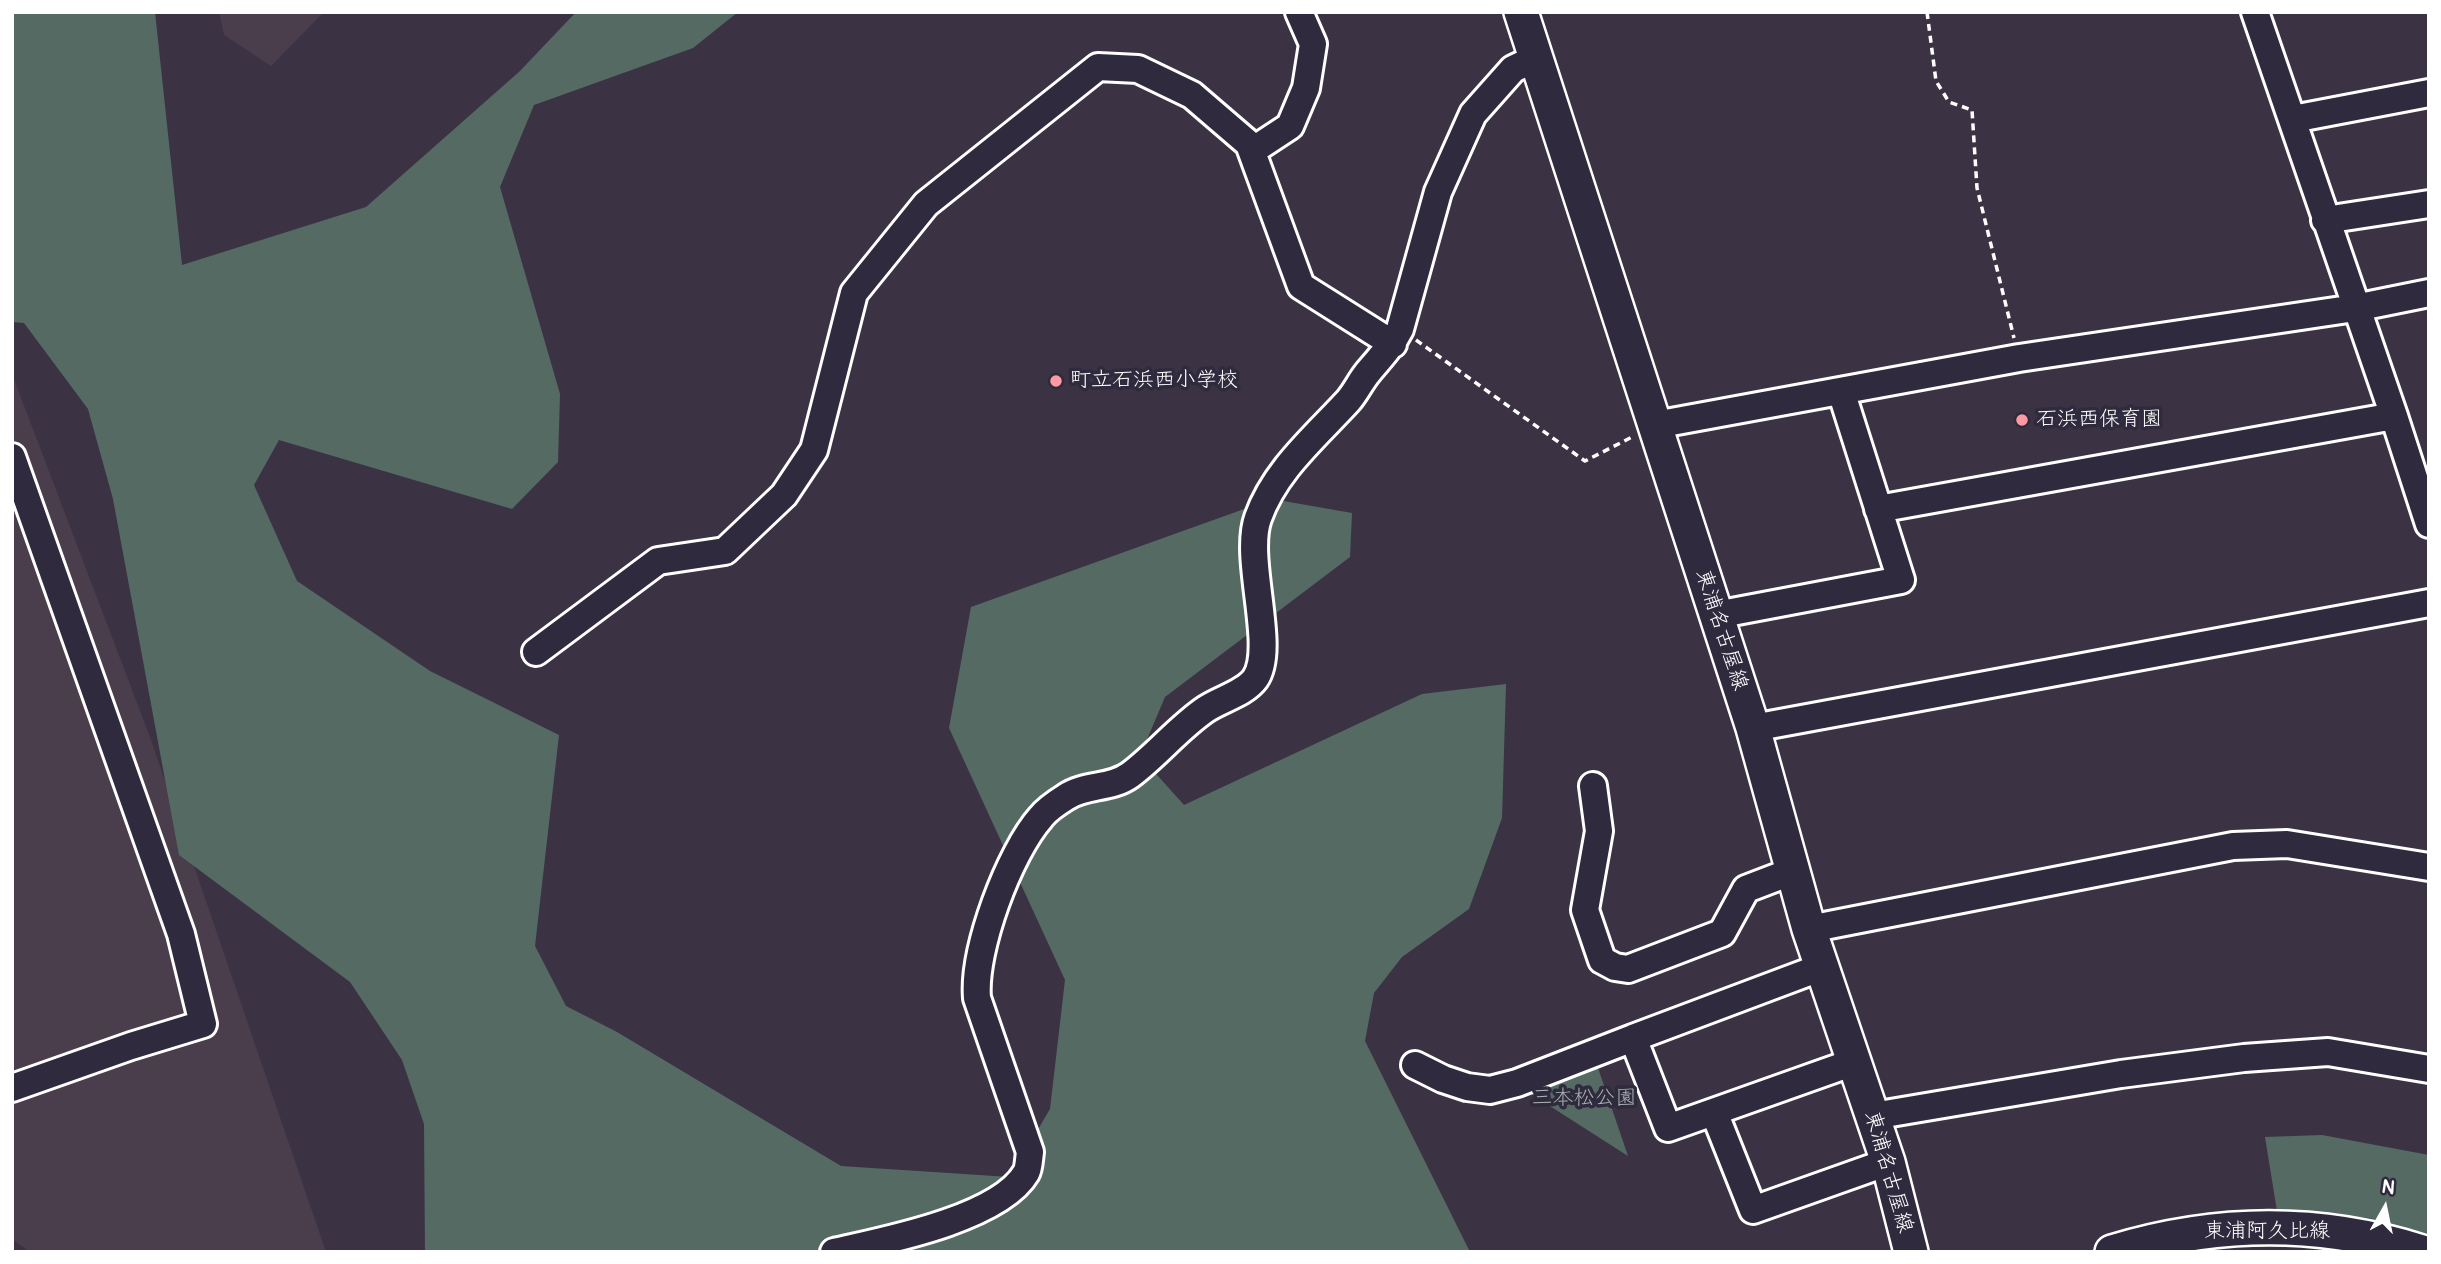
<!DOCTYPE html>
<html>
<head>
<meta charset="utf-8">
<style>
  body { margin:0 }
  #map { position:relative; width:2441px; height:1264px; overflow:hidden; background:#3b3344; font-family:Pangolin,sans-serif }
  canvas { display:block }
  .frame { position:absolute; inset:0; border:14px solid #fff; pointer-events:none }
  .north { position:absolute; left:2350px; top:1173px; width:70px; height:70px; -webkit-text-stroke:5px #2f2a3d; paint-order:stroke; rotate:9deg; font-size:19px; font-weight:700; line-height:28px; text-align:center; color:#fff }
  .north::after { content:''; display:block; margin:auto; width:24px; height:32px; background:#fff; clip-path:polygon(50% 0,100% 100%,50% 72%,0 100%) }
</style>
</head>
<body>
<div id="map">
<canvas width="2441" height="1264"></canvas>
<div class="frame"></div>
<div class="north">N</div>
</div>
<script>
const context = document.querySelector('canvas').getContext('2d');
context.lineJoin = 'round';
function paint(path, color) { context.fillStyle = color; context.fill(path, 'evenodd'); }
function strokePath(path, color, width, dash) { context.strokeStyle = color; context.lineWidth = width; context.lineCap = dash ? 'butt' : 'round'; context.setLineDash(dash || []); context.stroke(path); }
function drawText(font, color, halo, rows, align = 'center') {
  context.font = font + ' Pangolin,"Klee One",sans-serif'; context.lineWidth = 7; context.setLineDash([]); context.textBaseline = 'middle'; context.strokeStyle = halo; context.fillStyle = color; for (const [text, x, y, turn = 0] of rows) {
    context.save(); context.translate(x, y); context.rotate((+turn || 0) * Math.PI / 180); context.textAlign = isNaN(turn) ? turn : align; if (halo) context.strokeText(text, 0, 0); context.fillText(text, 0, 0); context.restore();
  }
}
paint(new Path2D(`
  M 219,12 L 324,12 L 271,66 L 224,35 Z
  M 12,374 L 150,737 L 326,1252 L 30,1252 L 12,1239 Z`), '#4a3d4c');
paint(new Path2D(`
  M 12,12 L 155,12 L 182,265 L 366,207 L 520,71 L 576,12 L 738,12 L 693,48 L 534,105 L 500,187 L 560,394 L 558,462 L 512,509 L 279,440 L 254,485 L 297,581 L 430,671 L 559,735 L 535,946 L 566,1006 L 617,1032 L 841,1166 L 1010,1177 L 1050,1109 L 1065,980 L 949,728 L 971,607 L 1272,499 L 1352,513 L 1350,557 L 1165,697 L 1140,756 L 1184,805 L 1422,694 L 1506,684 L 1502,818 L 1469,909 L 1402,957 L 1374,993 L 1365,1041 L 1470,1252 L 425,1252 L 424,1124 L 402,1060 L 350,982 L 179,855 L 113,499 L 88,409 L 24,323 L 12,322 Z
  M 1598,1068 L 1628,1156 L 1528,1092 Z
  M 2322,1135 L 2429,1155 L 2429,1236 L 2370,1218 L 2277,1211 L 2265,1137 Z`), '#566a64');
const minor = new Path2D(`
  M 2255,12 L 2394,416 L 2429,524
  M 2293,119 L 2429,93
  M 1252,151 L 1290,126 L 1306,88 L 1313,44 L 1299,12
  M 2325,220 L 2429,204
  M 1655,425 L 2019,358 L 2355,308 L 2429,293
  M 12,457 L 181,934 L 203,1024 L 131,1046 L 12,1088
  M 1878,509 L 2394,416
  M 1716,615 L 1901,580 L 1841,391
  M 536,652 L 658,561 L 725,551 L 784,495 L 814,450 L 854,293 L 926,204 L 1098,67 L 1138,69 L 1192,95 L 1249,144 L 1301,286 L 1393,344
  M 1753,728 L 2429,603
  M 1593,786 L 1599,831 L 1585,910 L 1602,960 L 1615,967 L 1628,969 L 1722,933 L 1746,889 L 1793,871
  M 1809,929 L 2233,846 L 2287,844 L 2429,867
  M 1822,967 L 1633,1038 L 1668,1128 L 1854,1062
  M 1415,1065 L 1443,1079 L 1467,1087 L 1490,1090 L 1517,1083 L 1633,1038
  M 1714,1112 L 1753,1210 L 1888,1162
  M 1873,1116 L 2121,1074 L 2244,1058 L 2328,1052 L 2429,1069
  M 834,1252 C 883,1241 999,1219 1026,1173 C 1029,1168 1029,1158 1030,1152 L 977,998 C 973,950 1009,853 1041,817 C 1047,809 1058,802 1066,797 C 1085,784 1111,789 1130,775 C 1157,755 1178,728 1206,709 C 1221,699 1245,693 1255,679 C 1277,648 1243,559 1258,518 C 1275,470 1315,437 1348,401 C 1356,392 1361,380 1369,371 C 1381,357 1392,345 1400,329 L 1438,192 L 1473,114 L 1513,69 L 1534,59`);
const major = new Path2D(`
  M 1521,12 L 1753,728 L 1809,929 L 1888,1162 L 1911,1252
  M 2112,1252 C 2214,1221 2319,1219 2422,1252`);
strokePath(minor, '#fff', 32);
strokePath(major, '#fff', 38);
strokePath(new Path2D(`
  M 1927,12 L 1936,81 L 1949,102 L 1972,110 L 1977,188 L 2014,338
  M 1416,340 L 1585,461 L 1634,436`), '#fff', 3.5, [7, 5]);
strokePath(minor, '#2f2a3d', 26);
strokePath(major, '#2f2a3d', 33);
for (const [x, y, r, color] of [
  [1056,381,7,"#ff9aa2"],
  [2022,420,7,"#ff9aa2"]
]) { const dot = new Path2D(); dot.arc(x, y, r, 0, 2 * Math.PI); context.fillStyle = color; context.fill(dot); strokePath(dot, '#2f2a3d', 2.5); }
drawText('21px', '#fff', '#2f2a3d', [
  ["町立石浜西小学校",1070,381],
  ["石浜西保育園",2036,420]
], 'left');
drawText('21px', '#fff', '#2f2a3d', [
  ["東浦名古屋線",1721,630,72],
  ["東浦名古屋線",1888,1172,74],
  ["東浦阿久比線",2267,1232]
]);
drawText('21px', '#aab4b2', '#2f2a3d', [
  ["三本松公園",1584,1099]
]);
</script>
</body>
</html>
